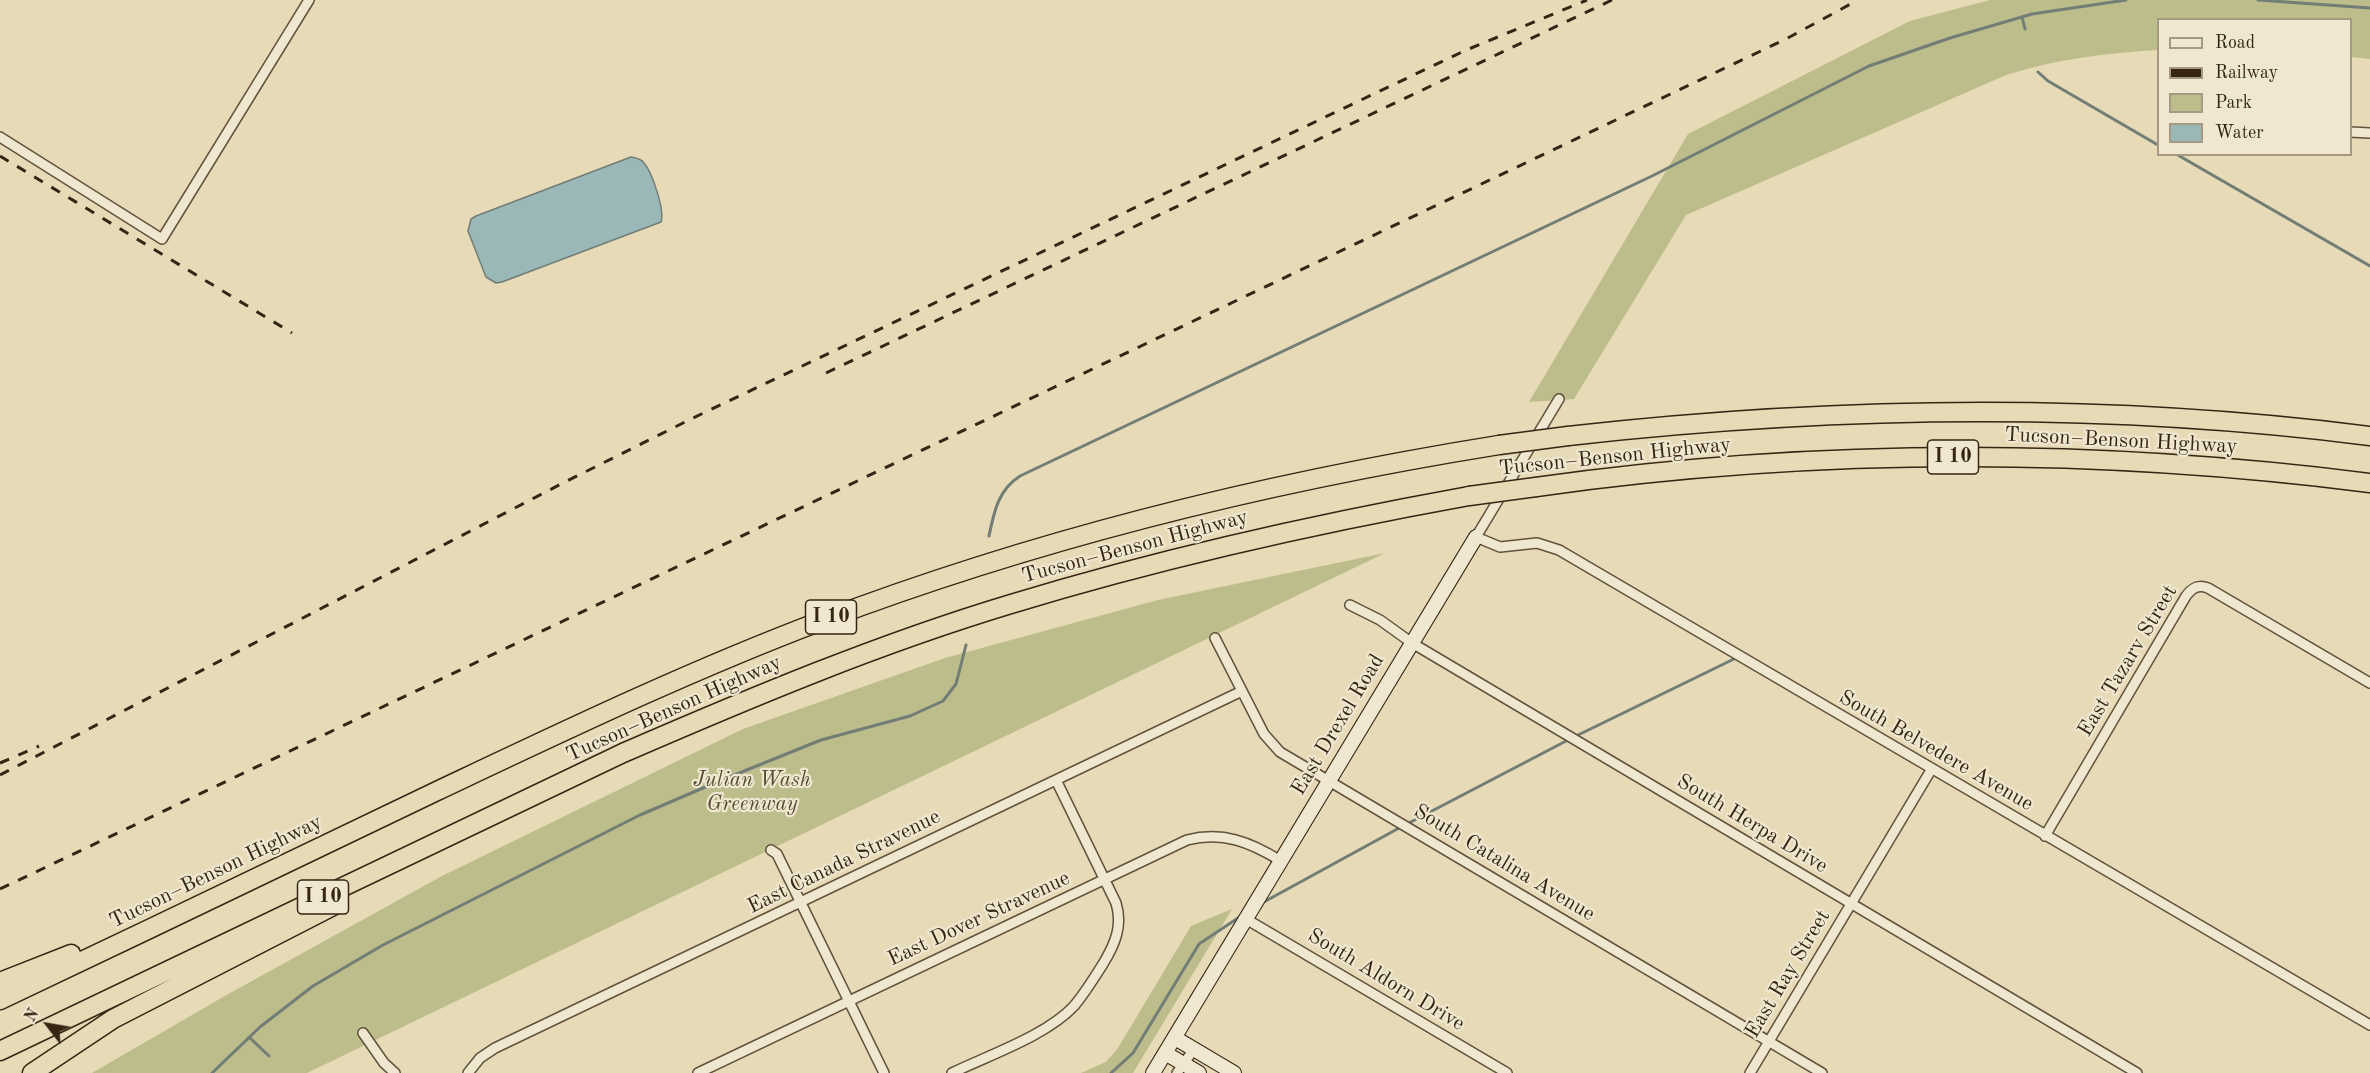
<!DOCTYPE html>
<html>
<head>
<meta charset="utf-8">
<style>
  body { margin:0 }
  #map { position:relative; width:2370px; height:1073px; overflow:hidden; background:#e6dab7; font-family:"Old Standard TT",serif }
  canvas { display:block }
  .legend { position:absolute; left:2157px; top:18px; width:195px; height:138px; box-sizing:border-box; background:#efe7d0; border:2px solid #a59984; margin:0; padding:8px 10px; list-style:none; font-size:18px; color:#362513 }
  .legend li { display:flex; align-items:center; gap:12px; height:30px }
  .legend b { width:30px; border:2px solid #a59984 }
  .north { position:absolute; left:18px; top:995px; width:60px; height:60px; -webkit-text-stroke:4px #efe7d0; paint-order:stroke; rotate:301deg; font-size:16px; font-weight:700; line-height:24px; text-align:center; color:#362513 }
  .north::after { content:''; display:block; margin:auto; width:21px; height:27px; background:#362513; clip-path:polygon(50% 0,100% 100%,50% 72%,0 100%) }
</style>
</head>
<body>
<div id="map">
<canvas width="2370" height="1073"></canvas>
<ul class="legend">
<li><b style="height:8px;background:#efe7d0"></b>Road</li>
<li><b style="height:8px;background:#362513"></b>Railway</li>
<li><b style="height:16px;background:#bcbd8a"></b>Park</li>
<li><b style="height:16px;background:#9ab8b8"></b>Water</li>
</ul>
<div class="north">N</div>
</div>
<script>
const context = document.querySelector('canvas').getContext('2d');
context.lineJoin = 'round';
function paint(path, color) { context.fillStyle = color; context.fill(path, 'evenodd'); }
function strokePath(path, color, width, dash) { context.strokeStyle = color; context.lineWidth = width; context.lineCap = dash ? 'butt' : 'round'; context.setLineDash(dash || []); context.stroke(path); }
function drawText(font, color, halo, rows, align = 'center') {
  context.font = font + ' "Old Standard TT",serif'; context.lineWidth = 4.5; context.setLineDash([]); context.textBaseline = 'middle'; context.strokeStyle = halo; context.fillStyle = color; for (const [text, x, y, turn = 0] of rows) {
    context.save(); context.translate(x, y); context.rotate((+turn || 0) * Math.PI / 180); context.textAlign = isNaN(turn) ? turn : align; if (halo) context.strokeText(text, 0, 0); context.fillText(text, 0, 0); context.restore();
  }
}
paint(new Path2D(`
  M 1990,0 L 2370,0 L 2370,59 L 2351,57 L 2350,20 L 2158,20 L 2158,50 C 2106,53 2057,59 2006,75 L 1686,215 L 1574,399 L 1529,402 L 1688,134 L 1910,21 Z
  M 1385,553 L 307,1073 L 92,1073 L 223,997 L 442,876 L 743,729 L 945,658 L 1158,600 Z
  M 1232,909 L 1133,1073 L 1081,1073 L 1106,1062 L 1118,1048 L 1191,926 Z`), '#bcbd8a');
const water = new Path2D(`
  M 631,157 C 636,158 641,158 644,163 C 652,172 665,210 661,222 L 502,282 L 496,283 L 486,277 L 468,231 L 471,219 L 476,216 Z`);
paint(water, '#9ab8b8');
strokePath(water, '#727d76', 1.5);
strokePath(new Path2D(`
  M 2258,0 L 2370,8
  M 2022,17 L 2025,29
  M 2038,72 L 2048,81 L 2158,145
  M 2176,154 L 2370,266
  M 989,536 C 994,512 998,490 1020,476 L 1652,176 L 1869,66 L 1950,38 L 2032,14 L 2126,0
  M 1574,737 L 1738,657
  M 1407,824 L 1568,740
  M 1262,903 L 1401,827
  M 249,1037 L 269,1056
  M 212,1073 L 260,1027 L 313,986 L 383,945 L 460,906 L 640,815 L 717,782 L 821,740 L 910,716 L 943,701 L 956,684 L 966,645
  M 1111,1073 L 1133,1053 L 1199,944 L 1241,916`), '#727d76', 3);
const street = new Path2D(`
  M 2350,132 L 2370,133
  M 0,137 L 162,239 L 309,0
  M 1559,399 L 1476,537 L 1500,547 L 1537,543 L 1559,550 L 2370,1025
  M 1350,605 L 1380,620 L 1412,643 L 2137,1073
  M 1215,638 L 1264,734 L 1280,752 L 1822,1073
  M 2045,836 L 2186,596 C 2192,588 2198,584 2208,588 L 2370,683
  M 771,850 L 777,854 L 884,1073
  M 1246,919 L 1507,1073
  M 363,1033 L 384,1063 L 395,1073
  M 468,1073 L 480,1058 L 495,1048 L 1242,691
  M 698,1073 L 1187,840 C 1223,831 1250,842 1281,861
  M 952,1073 C 989,1055 1046,1036 1074,1006 C 1085,993 1094,978 1103,964 C 1115,944 1123,926 1116,903 L 1056,780
  M 1177,1073 L 1194,1049
  M 1750,1073 L 1931,770`);
const secondary = new Path2D(`
  M 1175,1038 L 1234,1073
  M 1165,1053 L 1199,1073
  M 1153,1073 L 1476,537`);
const highway = new Path2D(`
  M 1568,436 C 1835,406 2104,402 2370,436
  M 1536,487 C 1812,448 2094,448 2370,483
  M 0,982 L 71,954
  M 0,1000 C 146,931 291,861 437,791 C 564,731 689,671 821,621 C 1040,538 1268,482 1499,445
  M 0,1051 L 623,753 C 750,698 878,644 1011,604 C 1162,558 1314,524 1469,496
  M 32,1073 L 113,1019 L 335,905`);
strokePath(street, '#62523c', 12);
strokePath(secondary, '#362513', 16);
strokePath(highway, '#362513', 21);
strokePath(street, '#efe7d0', 9);
strokePath(secondary, '#efe7d0', 14);
strokePath(highway, '#e6dab7', 18);
strokePath(new Path2D(`
  M 0,156 L 292,333
  M 826,373 L 1612,0
  M 0,763 L 39,746
  M 0,775 L 563,483 L 693,418 L 1464,51 L 1587,0
  M 0,889 L 1786,39 L 1858,0`), '#362513', 3, [10, 10]);
const highwayBridge = new Path2D(`
  M 1499,445 L 1568,436
  M 1469,496 L 1536,487`);
strokePath(highwayBridge, '#362513', 21, []);
strokePath(highwayBridge, '#e6dab7', 18);
for (const [x, y, w] of [
  [1953,457,51],
  [831,617,51],
  [323,897,51]
]) { const box = new Path2D(); box.roundRect(x - w / 2, y - 17, w, 34, 4.5); context.fillStyle = '#efe7d0'; context.fill(box); strokePath(box, '#362513', 1.5); }
drawText('bold 20px', '#362513', null, [
  ["I 10",1953,457],
  ["I 10",831,617],
  ["I 10",323,897]
]);
drawText('21px', '#362513', '#efe7d0', [
  ["Tucson–Benson Highway",2121,441,3],
  ["Tucson–Benson Highway",1615,457,-6],
  ["Tucson–Benson Highway",1135,547,-15],
  ["East Tazarv Street",2128,661,-59],
  ["Tucson–Benson Highway",674,709,-24],
  ["East Drexel Road",1338,725,-59],
  ["South Belvedere Avenue",1936,751,30],
  ["South Herpa Drive",1752,824,31],
  ["East Canada Stravenue",844,862,-26],
  ["South Catalina Avenue",1504,863,31],
  ["Tucson–Benson Highway",216,872,-26],
  ["East Dover Stravenue",979,919,-25],
  ["East Ray Street",1788,974,-59],
  ["South Aldorn Drive",1386,980,31]
]);
drawText('italic 21px', '#584b31', '#efe7d0', [
  ["Julian Wash",752,780],
  ["Greenway",752,804]
]);
</script>
</body>
</html>
